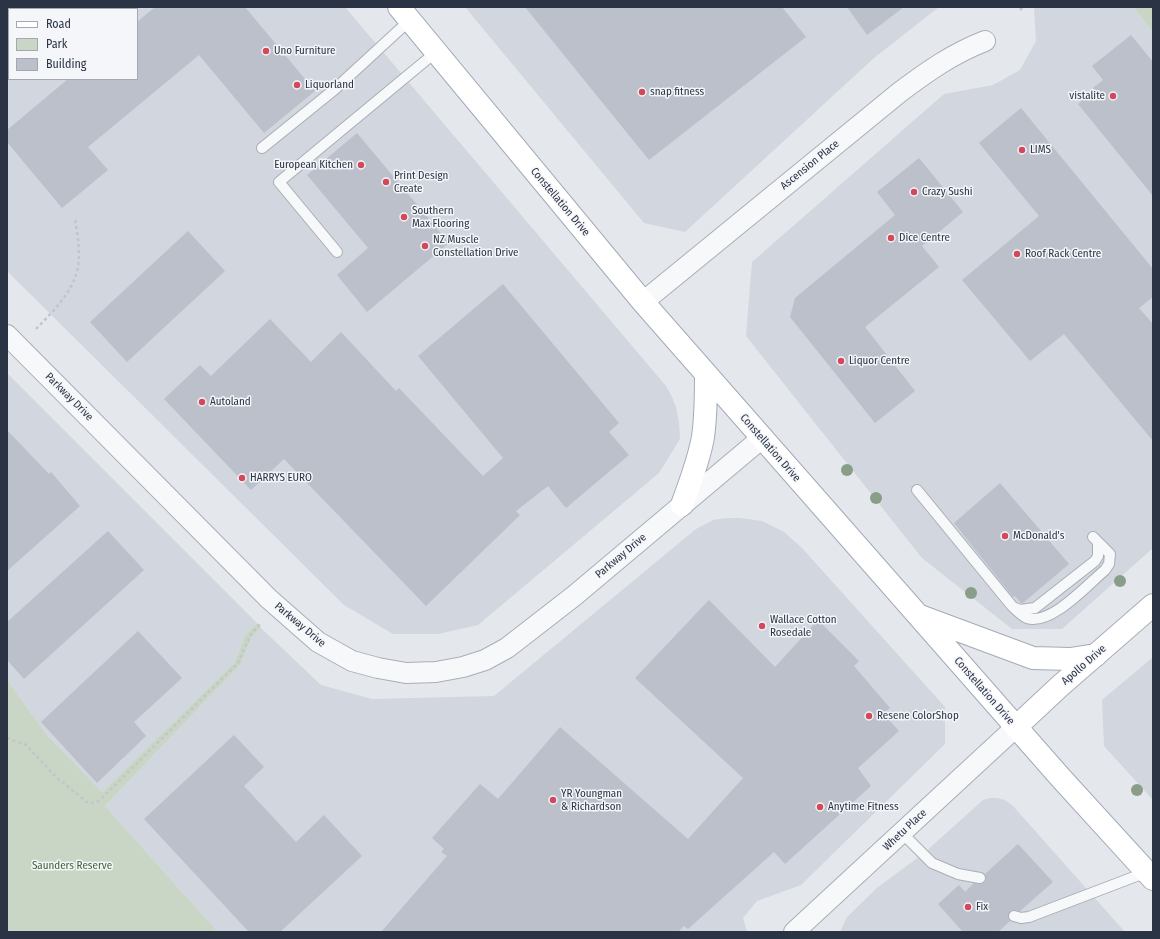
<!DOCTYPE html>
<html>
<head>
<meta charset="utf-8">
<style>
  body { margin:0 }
  #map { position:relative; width:1160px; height:939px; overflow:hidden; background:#e4e7ec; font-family:"Fira Sans Condensed",sans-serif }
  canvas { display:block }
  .frame { position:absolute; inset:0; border:8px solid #2b3445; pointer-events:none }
  .legend { position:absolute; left:8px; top:8px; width:130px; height:72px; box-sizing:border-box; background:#f4f6f9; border:1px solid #a4a8b1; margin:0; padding:5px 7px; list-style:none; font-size:12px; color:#2b3445 }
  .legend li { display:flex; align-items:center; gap:8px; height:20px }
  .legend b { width:20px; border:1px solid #a4a8b1 }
</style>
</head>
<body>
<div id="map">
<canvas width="1160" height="939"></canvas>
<div class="frame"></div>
<ul class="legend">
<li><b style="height:5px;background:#fff"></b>Road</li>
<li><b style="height:11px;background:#c9d6c5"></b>Park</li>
<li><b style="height:11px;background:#bbc0ca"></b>Building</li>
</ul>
</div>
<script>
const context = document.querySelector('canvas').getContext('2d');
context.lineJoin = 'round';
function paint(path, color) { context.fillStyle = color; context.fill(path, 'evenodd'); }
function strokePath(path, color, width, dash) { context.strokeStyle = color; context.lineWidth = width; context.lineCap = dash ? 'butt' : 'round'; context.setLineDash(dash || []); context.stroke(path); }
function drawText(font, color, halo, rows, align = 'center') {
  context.font = font + ' "Fira Sans Condensed",sans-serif'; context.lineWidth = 3; context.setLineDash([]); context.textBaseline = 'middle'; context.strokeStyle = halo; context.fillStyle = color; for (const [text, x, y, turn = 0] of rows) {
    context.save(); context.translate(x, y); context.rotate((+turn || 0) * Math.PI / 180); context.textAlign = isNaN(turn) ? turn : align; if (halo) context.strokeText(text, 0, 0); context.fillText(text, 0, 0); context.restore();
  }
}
paint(new Path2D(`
  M 7,7 L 345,7 L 666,386 L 672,397 L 676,407 L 679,423 L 680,439 L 659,473 L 478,625 L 438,634 L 393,634 L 344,605 L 7,271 ZM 9,9 L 137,9 L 137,79 L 9,79 Z
  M 465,7 L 939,7 L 874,58 L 685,232 L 644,223 Z
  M 1034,7 L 1133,7 L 1153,32 L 1153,548 L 1062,629 L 1012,629 L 922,558 L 746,336 L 752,262 L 944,94 L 993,85 L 1020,70 L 1036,41 Z
  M 7,373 L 257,623 L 245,635 L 235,662 L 102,792 L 47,735 L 7,680 Z
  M 726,518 L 740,518 L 762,521 L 784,532 L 802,548 L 945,707 L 945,744 L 801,885 L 757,901 L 743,918 L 747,932 L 218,932 L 105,806 L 240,665 L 252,637 L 261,628 L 321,685 L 372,699 L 494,696 L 696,529 L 713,520 Z
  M 1153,657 L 1153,800 L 1104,746 L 1102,700 Z
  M 990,798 L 997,798 L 1005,800 L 1013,806 L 1125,932 L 840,932 L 847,917 L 878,887 L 923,854 L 983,800 Z`), '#d2d6de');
paint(new Path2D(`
  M 1133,7 L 1153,7 L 1153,32 Z
  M 257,623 L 261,628 L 252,637 L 240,665 L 105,806 L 218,932 L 7,932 L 7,680 L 47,735 L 102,792 L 235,662 L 245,635 Z`), '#c9d6c5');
paint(new Path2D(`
  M 155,7 L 245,7 L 315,91 L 264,133 L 199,55 L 88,147 L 108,170 L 62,208 L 7,142 L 7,130 L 68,79 L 137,79 L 137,22 Z
  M 525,7 L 782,7 L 806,37 L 649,160 Z
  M 847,7 L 904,7 L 867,35 Z
  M 1131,35 L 1153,62 L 1153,196 L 1078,104 L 1094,90 L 1093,88 L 1103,80 L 1092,66 Z
  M 1021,108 L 1153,269 L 1153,297 L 1139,308 L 1153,324 L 1153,441 L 1064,334 L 1030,361 L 962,280 L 1039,216 L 979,143 Z
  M 357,133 L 449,243 L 367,312 L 337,275 L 368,248 L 307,175 Z
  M 919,158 L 963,212 L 922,246 L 939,267 L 865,327 L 915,391 L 875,423 L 790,317 L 795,298 L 895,215 L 877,192 Z
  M 188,231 L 225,271 L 127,362 L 90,322 Z
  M 503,284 L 619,423 L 609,432 L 629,455 L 566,508 L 548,486 L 516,511 L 520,515 L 426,606 L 284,459 L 251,490 L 164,399 L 200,365 L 211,376 L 270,319 L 311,362 L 341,332 L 396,391 L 399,388 L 483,476 L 503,458 L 418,356 Z
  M 7,430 L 49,474 L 51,472 L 80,506 L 7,571 Z
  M 1000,483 L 1069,564 L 1023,603 L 1021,603 L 1015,596 L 1013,597 L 954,523 Z
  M 108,531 L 144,570 L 24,679 L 7,660 L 7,622 Z
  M 709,600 L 775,667 L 818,620 L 859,661 L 854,666 L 890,708 L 883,713 L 899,731 L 858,768 L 871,786 L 785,864 L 774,852 L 688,929 L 684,926 L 678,932 L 381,932 L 447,856 L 441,852 L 444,849 L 432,838 L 480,784 L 498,799 L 560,727 L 688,839 L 743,778 L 635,678 Z
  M 138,631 L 182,678 L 134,722 L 146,736 L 97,783 L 41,722 Z
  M 234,735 L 264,767 L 244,786 L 296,842 L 324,815 L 362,856 L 280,932 L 249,932 L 144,819 Z
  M 1018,844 L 1053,882 L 1020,911 L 1013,910 L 1010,911 L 1008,917 L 1010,921 L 998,932 L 963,932 L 938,904 L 959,885 L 965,892 L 974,883 L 982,884 L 985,882 L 986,879 L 985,874 Z`), '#bbc0ca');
const service = new Path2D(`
  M 262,148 L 335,89 L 410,20
  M 337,252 L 279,182 L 436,52
  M 917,490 L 1012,606 C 1016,610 1022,616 1027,618 C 1051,626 1088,584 1105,570 L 1109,564 L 1110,554 L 1093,537
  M 1015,608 L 1020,610 L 1035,608 L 1095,561 L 1098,556 L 1098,543
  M 902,833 L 932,863 L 958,874 L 980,878
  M 1014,916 L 1021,918 L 1029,917 L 1147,872`);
const minor = new Path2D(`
  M 643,302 L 900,92 C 928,71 952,54 985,41
  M 7,335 L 269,599 L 318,642 L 352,661 L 378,668 L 406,673 L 436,672 L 463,667 L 485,660 L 507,648 L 574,596 L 762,438
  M 794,932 L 1016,727`);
const secondary = new Path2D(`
  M 1016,727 L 1060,686 L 1153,605`);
const primary = new Path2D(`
  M 399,7 L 643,302 L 1060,777 L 1153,879
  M 682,505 C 690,483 699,460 703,437 C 706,416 706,396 706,375
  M 920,616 L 1033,658 L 1070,659 L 1096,655`);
strokePath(service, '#a9aeb7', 12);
strokePath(minor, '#a9aeb7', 22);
strokePath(secondary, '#a9aeb7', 24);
strokePath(primary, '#a3abb8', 24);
strokePath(new Path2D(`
  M 1020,10 L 1023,7
  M 36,329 C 57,307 80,286 79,253 C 79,241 76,229 75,217
  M 7,738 L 26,745 L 57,778 L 87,802 L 93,803 L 99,801 L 238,663 L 251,634 L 261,623`), '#c2c5cb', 2.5, [3, 3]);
strokePath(service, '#f7f8fa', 10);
strokePath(minor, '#f7f8fa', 20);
strokePath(secondary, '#fff', 22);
strokePath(primary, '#fff', 22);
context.fillStyle = '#899d89';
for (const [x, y] of [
  [847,470],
  [876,498],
  [1120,581],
  [971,593],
  [1137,790]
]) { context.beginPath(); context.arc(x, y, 6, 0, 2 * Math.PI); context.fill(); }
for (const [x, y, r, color] of [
  [266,51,4,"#d1495b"],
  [297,85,4,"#d1495b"],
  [642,92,4,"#d1495b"],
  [1113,96,4,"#d1495b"],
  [1022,150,4,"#d1495b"],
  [361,165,4,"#d1495b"],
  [386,182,4,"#d1495b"],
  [914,192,4,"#d1495b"],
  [404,217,4,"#d1495b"],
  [891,238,4,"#d1495b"],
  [425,246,4,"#d1495b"],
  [1017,254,4,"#d1495b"],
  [841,361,4,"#d1495b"],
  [202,402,4,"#d1495b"],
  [242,478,4,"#d1495b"],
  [1005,536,4,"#d1495b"],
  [762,626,4,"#d1495b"],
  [869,716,4,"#d1495b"],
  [553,800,4,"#d1495b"],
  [820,807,4,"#d1495b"],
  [968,907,4,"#d1495b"]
]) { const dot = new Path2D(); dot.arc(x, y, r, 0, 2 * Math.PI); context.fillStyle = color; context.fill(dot); strokePath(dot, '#f4f6f9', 1.5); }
drawText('11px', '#2b3445', '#f4f6f9', [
  ["Uno Furniture",274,51],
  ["Liquorland",305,85],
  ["snap fitness",650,92],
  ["vistalite",1105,96,"right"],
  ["LIMS",1030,150],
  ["European Kitchen",353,165,"right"],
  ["Print Design",394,176],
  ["Create",394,189],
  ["Crazy Sushi",922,192],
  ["Southern",412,211],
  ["Max Flooring",412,224],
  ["Dice Centre",899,238],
  ["NZ Muscle",433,240],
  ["Constellation Drive",433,253],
  ["Roof Rack Centre",1025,254],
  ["Liquor Centre",849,361],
  ["Autoland",210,402],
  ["HARRYS EURO",250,478],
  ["McDonald's",1013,536],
  ["Wallace Cotton",770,620],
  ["Rosedale",770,633],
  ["Resene ColorShop",877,716],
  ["YR Youngman",561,794],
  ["& Richardson",561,807],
  ["Anytime Fitness",828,807],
  ["Fix",976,907]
], 'left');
drawText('11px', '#2b3445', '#f4f6f9', [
  ["Ascension Place",810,165,-39],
  ["Constellation Drive",560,202,50],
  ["Parkway Drive",69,397,45],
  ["Constellation Drive",770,448,49],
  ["Parkway Drive",621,556,-40],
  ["Parkway Drive",300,625,40],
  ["Apollo Drive",1084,665,-41],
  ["Constellation Drive",984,691,49],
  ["Whetu Place",905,830,-43]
]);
drawText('11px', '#3f6138', '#f4f6f9', [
  ["Saunders Reserve",72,866]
]);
</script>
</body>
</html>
